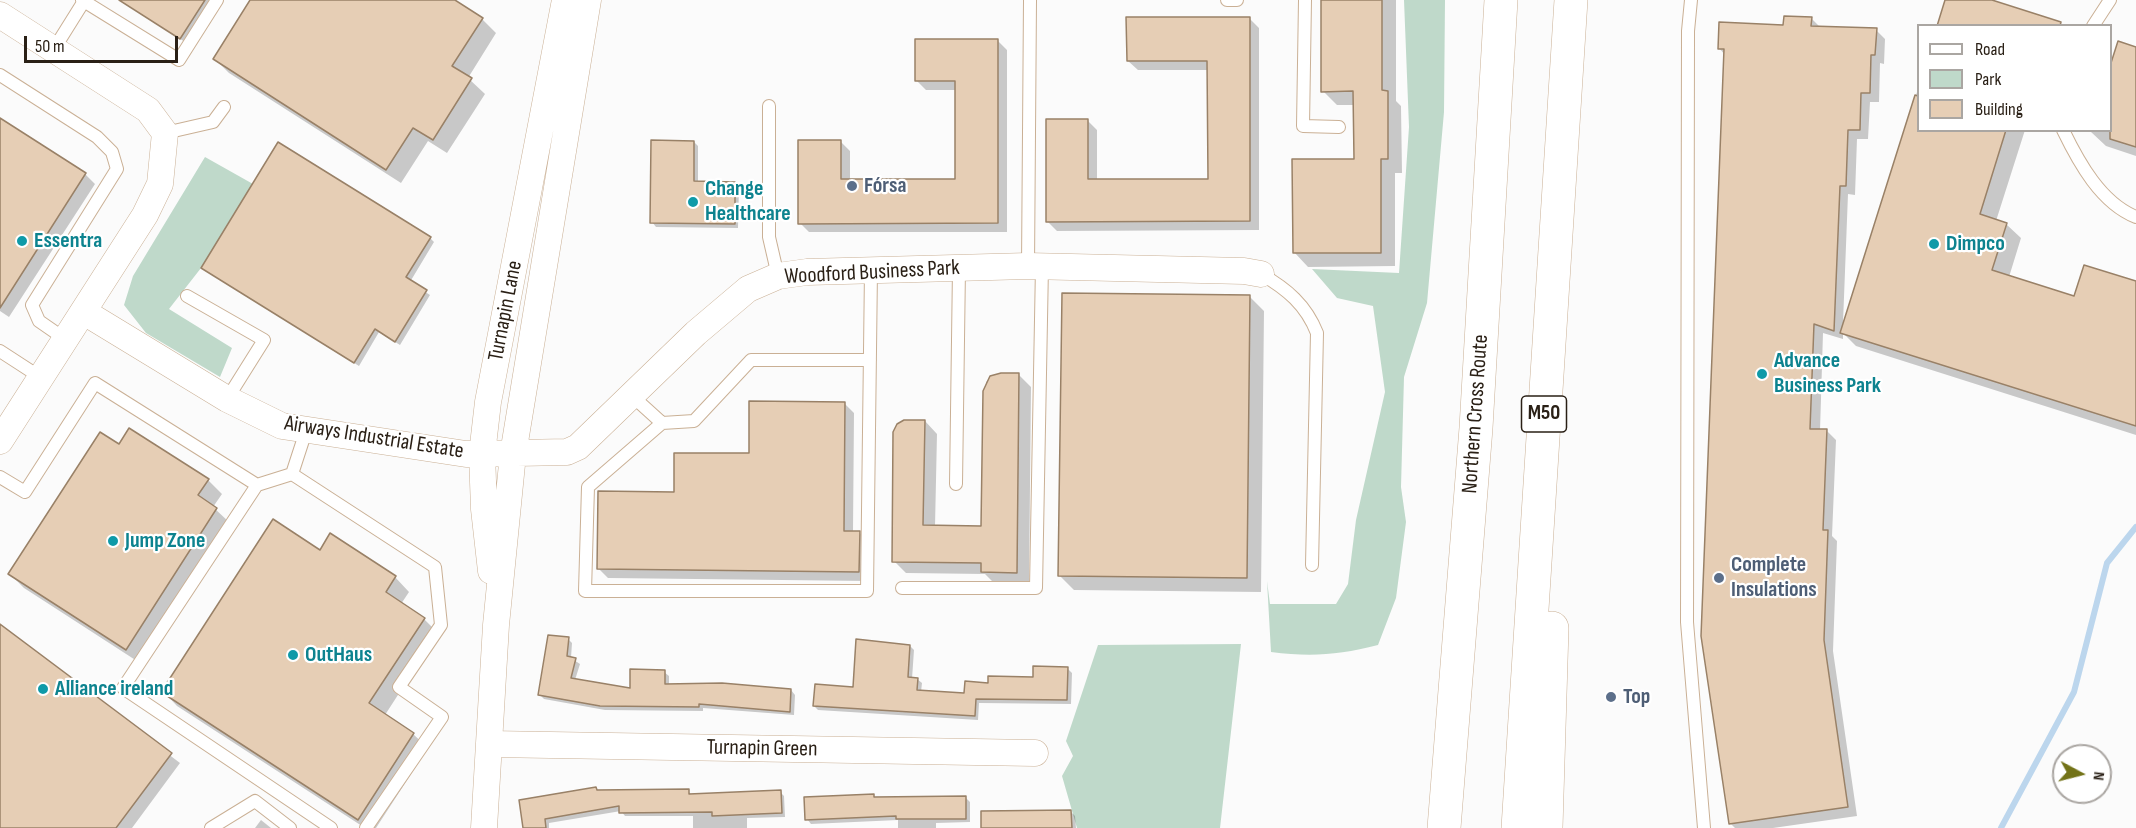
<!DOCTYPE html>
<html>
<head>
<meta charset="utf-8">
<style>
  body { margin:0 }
  #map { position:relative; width:2136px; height:828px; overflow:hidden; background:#fbfbfb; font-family:"Sofia Sans Condensed",sans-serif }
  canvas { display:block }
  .legend { position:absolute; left:1917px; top:24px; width:195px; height:108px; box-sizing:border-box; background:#fff; border:2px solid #aaa6a2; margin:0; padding:8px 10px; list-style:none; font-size:18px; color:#2a2016 }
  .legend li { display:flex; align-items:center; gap:12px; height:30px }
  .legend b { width:30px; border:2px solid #aaa6a2 }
  .north { position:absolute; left:2052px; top:744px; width:60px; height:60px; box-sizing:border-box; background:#fff; border:2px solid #aaa6a2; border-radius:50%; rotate:97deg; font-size:16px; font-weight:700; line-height:24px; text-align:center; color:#2a2016 }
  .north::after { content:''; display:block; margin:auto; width:21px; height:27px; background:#737318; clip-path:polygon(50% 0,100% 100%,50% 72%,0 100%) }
  .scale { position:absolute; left:24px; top:36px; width:154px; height:27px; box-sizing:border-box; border:3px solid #2a2016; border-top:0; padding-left:8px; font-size:18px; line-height:21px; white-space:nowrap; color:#2a2016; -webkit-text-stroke:4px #fff; paint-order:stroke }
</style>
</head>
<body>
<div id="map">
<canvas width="2136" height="828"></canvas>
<ul class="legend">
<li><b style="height:8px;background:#fff"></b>Road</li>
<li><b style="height:16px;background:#bfd9ca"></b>Park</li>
<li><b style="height:16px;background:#e6ceb5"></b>Building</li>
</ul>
<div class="north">N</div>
<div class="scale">50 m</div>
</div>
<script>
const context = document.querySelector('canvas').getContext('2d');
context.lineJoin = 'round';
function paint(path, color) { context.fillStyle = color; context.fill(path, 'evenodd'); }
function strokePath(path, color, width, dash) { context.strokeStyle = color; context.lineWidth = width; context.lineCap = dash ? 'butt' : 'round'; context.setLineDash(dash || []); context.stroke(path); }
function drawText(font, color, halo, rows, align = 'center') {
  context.font = font + ' "Sofia Sans Condensed",sans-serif'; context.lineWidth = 4.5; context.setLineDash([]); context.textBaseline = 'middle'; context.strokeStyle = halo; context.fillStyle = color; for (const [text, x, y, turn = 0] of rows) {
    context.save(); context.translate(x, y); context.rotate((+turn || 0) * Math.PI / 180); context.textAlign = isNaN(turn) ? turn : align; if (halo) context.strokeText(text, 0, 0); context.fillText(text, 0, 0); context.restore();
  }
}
paint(new Path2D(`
  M 1404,0 L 1445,0 L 1444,112 L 1427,303 L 1404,377 L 1401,487 L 1406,522 L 1396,598 L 1378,645 C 1339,655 1311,657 1271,652 L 1267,581 L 1270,604 L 1336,604 L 1348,584 L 1356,520 L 1385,392 L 1373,306 L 1337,298 L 1312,269 L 1399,273 L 1409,127 Z
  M 205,157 L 253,184 L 201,268 L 169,309 L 232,348 L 220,377 L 146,333 L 124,305 L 133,276 Z
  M 1241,644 L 1220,828 L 1077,828 L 1062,776 L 1073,756 L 1066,741 L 1098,645 Z`), '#bfd9ca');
paint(new Path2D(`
  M 119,0 L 212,0 L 185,42 Z
  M 252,0 L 453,0 L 482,19 L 496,33 L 468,78 L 485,94 L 447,153 L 428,141 L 401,183 L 229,73 L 215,59 Z
  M 1322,0 L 1396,0 L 1396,101 L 1401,106 L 1402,173 L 1395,173 L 1395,266 L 1308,267 L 1294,252 L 1355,160 L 1355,105 L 1337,105 L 1323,91 Z
  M 1249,18 L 1259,28 L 1259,230 L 1057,231 L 1048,222 L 1088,121 L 1097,130 L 1097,181 L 1209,180 L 1209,70 L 1138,70 L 1128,61 Z
  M 1811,18 L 1821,28 L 1876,30 L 1885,39 L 1884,64 L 1880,63 L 1879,102 L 1870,102 L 1868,139 L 1857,139 L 1855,195 L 1848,194 L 1843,323 L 1918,89 L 1918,130 L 2025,130 L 1996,221 L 2006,224 L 2021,238 L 2009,277 L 2075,298 L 2136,283 L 2136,435 L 1856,346 L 1843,333 L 1843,339 L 1823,333 L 1820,431 L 1827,431 L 1836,440 L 1832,536 L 1837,541 L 1833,651 L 1857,816 L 1773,828 L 1735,828 L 1730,823 L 1725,55 L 1719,48 Z
  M 997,40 L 1007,50 L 1007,232 L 809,232 L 800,223 L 840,141 L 850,151 L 850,181 L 957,181 L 957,90 L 926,90 L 917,81 Z
  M 2136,48 L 2136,156 L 2106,146 L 2091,132 L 2110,130 Z
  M 0,120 L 86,175 L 95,184 L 9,317 L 0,311 Z
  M 694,142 L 698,146 L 698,183 L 735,183 L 739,187 L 738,228 L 656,227 L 652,222 Z
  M 430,238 L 434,242 L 410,282 L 430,295 L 400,345 L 379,332 L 359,366 L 203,268 Z
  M 1250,297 L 1264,311 L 1261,592 L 1074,590 L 1060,576 Z
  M 1019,375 L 1031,387 L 1029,585 L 995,584 L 985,574 L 906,573 L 894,561 L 925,421 L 937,434 L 935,527 L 983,527 L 986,382 L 991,377 Z
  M 845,404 L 854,413 L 853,532 L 859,532 L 868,542 L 868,581 L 608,578 L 599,569 L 675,493 Z
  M 119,446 L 208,480 L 222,494 L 213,507 L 230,523 L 140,663 L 24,588 L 10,574 Z
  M 320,552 L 395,577 L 409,592 L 401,604 L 424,619 L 438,633 L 385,715 L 413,734 L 428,748 L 376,828 L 365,828 L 177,706 L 163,691 Z
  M 0,626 L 180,763 L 132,828 L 3,828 L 0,826 Z
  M 568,639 L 572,643 L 571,658 L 580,664 L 575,680 L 631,690 L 664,672 L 669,676 L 669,686 L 791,690 L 795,695 L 794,715 L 703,708 L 703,711 L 605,710 L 544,699 L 540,695 Z
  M 910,646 L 914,650 L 912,679 L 917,679 L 922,683 L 921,692 L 966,694 L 990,684 L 1034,679 L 1067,668 L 1072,673 L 1071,704 L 979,703 L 978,720 L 818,710 L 814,706 L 855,689 Z
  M 596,788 L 599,791 L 688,791 L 693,796 L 780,792 L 784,796 L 785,817 L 747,818 L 747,828 L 693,828 L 693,816 L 625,816 L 621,811 L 549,823 L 549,828 L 525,828 Z
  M 873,796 L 876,798 L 965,797 L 970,802 L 970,822 L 936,823 L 936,828 L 898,828 L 898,820 L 811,824 L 807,819 Z
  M 1071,812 L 1075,816 L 1076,828 L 982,828 Z
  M 261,820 L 271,828 L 255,828 Z`), '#0003');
strokePath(new Path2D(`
  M 2001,828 L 2074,692 L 2107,563 L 2136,527`), '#bcd6ed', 6);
const building = new Path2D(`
  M 119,0 L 205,0 L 180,39 Z
  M 250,0 L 455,0 L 483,18 L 452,66 L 472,78 L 433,140 L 413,128 L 386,170 L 213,59 Z
  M 1321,0 L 1382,0 L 1382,90 L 1388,91 L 1388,159 L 1381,159 L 1381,253 L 1293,253 L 1292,159 L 1354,159 L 1353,91 L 1321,92 Z
  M 1945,0 L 1992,0 L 2061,22 L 2060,26 L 1937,26 Z
  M 1784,16 L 1812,17 L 1811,26 L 1877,28 L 1875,55 L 1871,55 L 1870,93 L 1861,93 L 1860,130 L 1848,130 L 1846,186 L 1840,186 L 1834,331 L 1814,324 L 1810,429 L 1827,429 L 1823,530 L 1828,530 L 1824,640 L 1848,807 L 1729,824 L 1701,636 L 1724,49 L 1718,49 L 1719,22 L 1783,25 Z
  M 1126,17 L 1250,17 L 1250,221 L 1046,222 L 1046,119 L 1088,119 L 1088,179 L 1208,179 L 1207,61 L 1127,61 Z
  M 915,39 L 998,39 L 998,223 L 798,224 L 798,140 L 841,140 L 841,179 L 955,179 L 955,81 L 915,81 Z
  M 2118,41 L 2136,47 L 2136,147 L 2110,139 L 2110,66 Z
  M 1915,95 L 1918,96 L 1918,130 L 2006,130 L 1980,214 L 2007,223 L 1992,270 L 2074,296 L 2084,265 L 2136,281 L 2136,426 L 1840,333 Z
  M 0,118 L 86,173 L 0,308 Z
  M 651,140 L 694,141 L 694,181 L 735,182 L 735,224 L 650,223 Z
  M 278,142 L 431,237 L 406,277 L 427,290 L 395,342 L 375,329 L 354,363 L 201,268 Z
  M 1062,293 L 1250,295 L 1247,578 L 1058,576 Z
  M 1001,373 L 1019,373 L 1017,573 L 981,572 L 981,563 L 892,562 L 893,432 L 897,424 L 904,420 L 925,420 L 923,525 L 981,526 L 983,391 L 990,376 Z
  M 749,401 L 845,402 L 844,531 L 860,531 L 859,572 L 597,569 L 598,491 L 674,492 L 674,453 L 749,453 Z
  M 129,428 L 209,479 L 198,495 L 217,508 L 126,650 L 8,574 L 100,432 L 119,444 Z
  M 273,519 L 320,550 L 330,533 L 396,576 L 386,592 L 425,618 L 369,703 L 414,733 L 358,820 L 161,692 Z
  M 0,624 L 172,753 L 116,828 L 0,828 Z
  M 548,635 L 569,637 L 567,656 L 576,658 L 571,678 L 630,688 L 630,669 L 665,670 L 665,684 L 722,683 L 791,689 L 790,712 L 699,704 L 699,707 L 600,706 L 538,695 Z
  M 856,639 L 910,645 L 908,677 L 918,678 L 917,690 L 964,693 L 965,681 L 988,683 L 988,676 L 1033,677 L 1033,666 L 1068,667 L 1067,700 L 976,699 L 975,716 L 813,706 L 815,684 L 853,687 Z
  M 596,787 L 597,790 L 689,789 L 689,794 L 781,790 L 782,813 L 712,816 L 712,812 L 619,813 L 619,806 L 545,819 L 546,828 L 523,828 L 519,800 Z
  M 874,794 L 874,797 L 966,796 L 966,819 L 896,819 L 896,816 L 805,820 L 804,797 Z
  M 1071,810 L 1072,828 L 981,828 L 981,811 Z`);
paint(building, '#e6ceb5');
strokePath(building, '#998167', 1.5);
const service = new Path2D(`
  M 82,0 L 179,60 L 217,0
  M 1227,0 L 1237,0
  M 1305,0 L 1303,126 L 1339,127
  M 1691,0 L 1688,31 L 1687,622 L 1704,828
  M 2093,26 L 2110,0
  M 54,49 L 84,1
  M 0,75 L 97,137 L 112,152 L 117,169 L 32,305 L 39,321 L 65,339
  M 769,106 L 769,237 L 778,276
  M 2063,130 C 2079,163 2101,203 2136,217
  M 165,133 L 213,122 L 224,107
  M 1028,266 L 1030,0
  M 1261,274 C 1287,289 1306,305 1317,333 L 1312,565
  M 187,296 L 264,340 L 227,399
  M 0,351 L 40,377
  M 870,360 L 751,360 L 694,421 L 662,423 L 588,487 L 585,591 L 867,591 L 871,270
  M 630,394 L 662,423
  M 292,474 L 306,431
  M 0,477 L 25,492 L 95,383 L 257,485
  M 956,484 L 959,268
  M 902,588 L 1036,588 L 1042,266
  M 211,828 L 255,801 L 290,828
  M 331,828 L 123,688 L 257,485 L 292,474 L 435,567 L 441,625 L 399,687 L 442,717 L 366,828`);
const minor = new Path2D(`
  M 0,15 L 148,110 L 165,133 L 160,184 L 145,215 L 0,441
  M 84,312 L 227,399 L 282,426 L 466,454 L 567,452 L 578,447 L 696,333 L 748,289 L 778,276 L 807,272 L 1028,266 L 1244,271 L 1261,274
  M 491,571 L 484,509 L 482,454 L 488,402 L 565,0
  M 490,744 L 1035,753
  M 484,828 L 496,625 L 513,454 L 588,0`);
const motorway = new Path2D(`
  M 1444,828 L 1476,428 L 1501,0
  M 1518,828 L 1571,0
  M 1546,828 L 1552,628`);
strokePath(service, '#cab095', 14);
strokePath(minor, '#cab095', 27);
strokePath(motorway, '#cab095', 34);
strokePath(service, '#fff', 12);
strokePath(minor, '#fff', 26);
strokePath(motorway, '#fff', 33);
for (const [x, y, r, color] of [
  [852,186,6,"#5c6f8a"],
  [693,202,6,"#0f9aa8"],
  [22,241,6,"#0f9aa8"],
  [1934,244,6,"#0f9aa8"],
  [1762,374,6,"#0f9aa8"],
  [113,541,6,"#0f9aa8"],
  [1719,578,6,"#5c6f8a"],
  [293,655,6,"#0f9aa8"],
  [43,689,6,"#0f9aa8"],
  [1611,697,6,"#5c6f8a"]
]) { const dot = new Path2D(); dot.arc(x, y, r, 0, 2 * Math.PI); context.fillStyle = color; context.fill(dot); strokePath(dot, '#fff', 2); }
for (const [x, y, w] of [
  [1544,414,45]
]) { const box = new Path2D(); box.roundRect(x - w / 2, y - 18, w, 36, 4.5); context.fillStyle = '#fff'; context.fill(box); strokePath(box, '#2a2016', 1.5); }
drawText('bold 21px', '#2a2016', null, [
  ["M50",1544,414]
]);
drawText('bold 22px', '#4e5e75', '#fff', [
  ["Fórsa",864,186],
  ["Complete",1731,565],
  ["Insulations",1731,590],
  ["Top",1623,697]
], 'left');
drawText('bold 22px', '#0d838f', '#fff', [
  ["Change",705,189],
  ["Healthcare",705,214],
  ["Essentra",34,241],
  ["Dimpco",1946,244],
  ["Advance",1774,361],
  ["Business Park",1774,386],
  ["Jump Zone",125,541],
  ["OutHaus",305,655],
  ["Alliance ireland",55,689]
], 'left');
drawText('22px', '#2a2016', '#fff', [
  ["Woodford Business Park",872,273,-3],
  ["Turnapin Lane",506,311,-79],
  ["Northern Cross Route",1476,414,-86],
  ["Airways Industrial Estate",374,438,9],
  ["Turnapin Green",762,749,1]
]);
</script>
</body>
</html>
